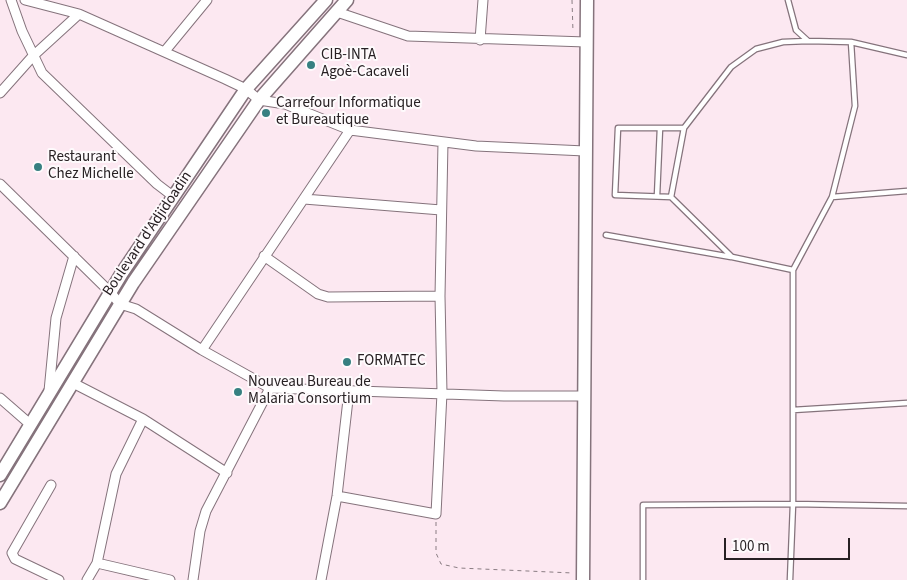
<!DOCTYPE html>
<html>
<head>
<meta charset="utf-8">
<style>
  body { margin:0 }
  #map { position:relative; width:907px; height:580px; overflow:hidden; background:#fce8f1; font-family:"Source Sans 3",sans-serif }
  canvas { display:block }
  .scale { position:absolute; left:724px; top:538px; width:126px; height:22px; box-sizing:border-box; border:2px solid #272023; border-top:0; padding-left:6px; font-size:15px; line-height:18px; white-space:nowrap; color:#272023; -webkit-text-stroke:4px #fefafc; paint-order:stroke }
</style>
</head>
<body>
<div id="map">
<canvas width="907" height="580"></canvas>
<div class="scale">100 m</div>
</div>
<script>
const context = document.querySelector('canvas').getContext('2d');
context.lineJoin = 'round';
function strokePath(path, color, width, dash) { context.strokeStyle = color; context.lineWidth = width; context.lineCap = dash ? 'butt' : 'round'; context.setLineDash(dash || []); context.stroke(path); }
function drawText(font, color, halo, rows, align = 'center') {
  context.font = font + ' "Source Sans 3",sans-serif'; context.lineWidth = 4; context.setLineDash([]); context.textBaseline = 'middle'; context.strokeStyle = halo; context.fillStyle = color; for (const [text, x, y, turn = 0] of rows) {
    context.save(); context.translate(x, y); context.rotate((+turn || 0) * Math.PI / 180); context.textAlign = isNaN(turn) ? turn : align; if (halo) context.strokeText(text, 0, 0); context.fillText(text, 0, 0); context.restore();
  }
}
const lane = new Path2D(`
  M 788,0 L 796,30 L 808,41
  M 657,196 L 660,128
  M 671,197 L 615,195 L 618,128 L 684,128
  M 832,197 L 855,106 L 851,42 L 907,55
  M 606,235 L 731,257
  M 793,270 L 732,257 L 671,197 L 684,128 L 731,67 L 756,49 L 783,42 L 808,41 L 851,42
  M 907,403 L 793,410 L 793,504 L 907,506
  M 793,410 L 793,270 L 832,197 L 907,191
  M 643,580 L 643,505 L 793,504 L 790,580`);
const street = new Path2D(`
  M 11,0 L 22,31 L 42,73 L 157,184 L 174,197
  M 25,0 L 79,14 L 225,79 L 246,89 L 259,100 L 285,104 L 350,130 L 476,146 L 585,151
  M 337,12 L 408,36 L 586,42
  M 480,40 L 483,0
  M 165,51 L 207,0
  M 0,93 L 33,56 L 79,14
  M 0,184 L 110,292 L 120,304 L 136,309 L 202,350 L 270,388 L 504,396 L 584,396
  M 304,199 L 441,210
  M 264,256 L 318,294 L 328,297 L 440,296
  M 202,350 L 350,130
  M 73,383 L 143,419 L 227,473
  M 49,391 L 56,318 L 74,256
  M 0,398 L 31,425
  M 51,485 L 12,553 L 15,559 L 59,580
  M 337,496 L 436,514 L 442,393 L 440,296 L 443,142
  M 97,563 L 170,580
  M 87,580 L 97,563 L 116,474 L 143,419
  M 193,580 L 200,531 L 206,511 L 270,388
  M 321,580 L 337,496 L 349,391`);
const secondary = new Path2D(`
  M 0,475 L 122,273 L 246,89 L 326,0
  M 0,503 L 133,283 L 259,100 L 347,0
  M 583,580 L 587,0`);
strokePath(lane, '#85737c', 7);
strokePath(street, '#85737c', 11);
strokePath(secondary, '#85737c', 15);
strokePath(new Path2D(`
  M 572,0 L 573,32
  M 436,522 L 436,553 L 441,564 L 459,568 L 573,573`), '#8a7d83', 1, [4, 4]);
strokePath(lane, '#fff', 4.5);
strokePath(street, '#fff', 9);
strokePath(secondary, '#fff', 12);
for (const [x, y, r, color] of [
  [311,65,5,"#378081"],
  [266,113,5,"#378081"],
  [38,167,5,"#378081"],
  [347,362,5,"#378081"],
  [238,392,5,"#378081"]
]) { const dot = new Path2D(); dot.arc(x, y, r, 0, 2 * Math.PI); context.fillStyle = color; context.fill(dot); strokePath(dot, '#fefafc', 2); }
drawText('15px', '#272023', '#fefafc', [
  ["CIB-INTA",321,56],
  ["Agoè-Cacaveli",321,73],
  ["Carrefour Informatique",276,104],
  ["et Bureautique",276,121],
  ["Restaurant",48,158],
  ["Chez Michelle",48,175],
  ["FORMATEC",357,362],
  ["Nouveau Bureau de",248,383],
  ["Malaria Consortium",248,400]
], 'left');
drawText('15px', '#272023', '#fefafc', [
  ["Boulevard d'Adjidoadin",148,234,-56]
]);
</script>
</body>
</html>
